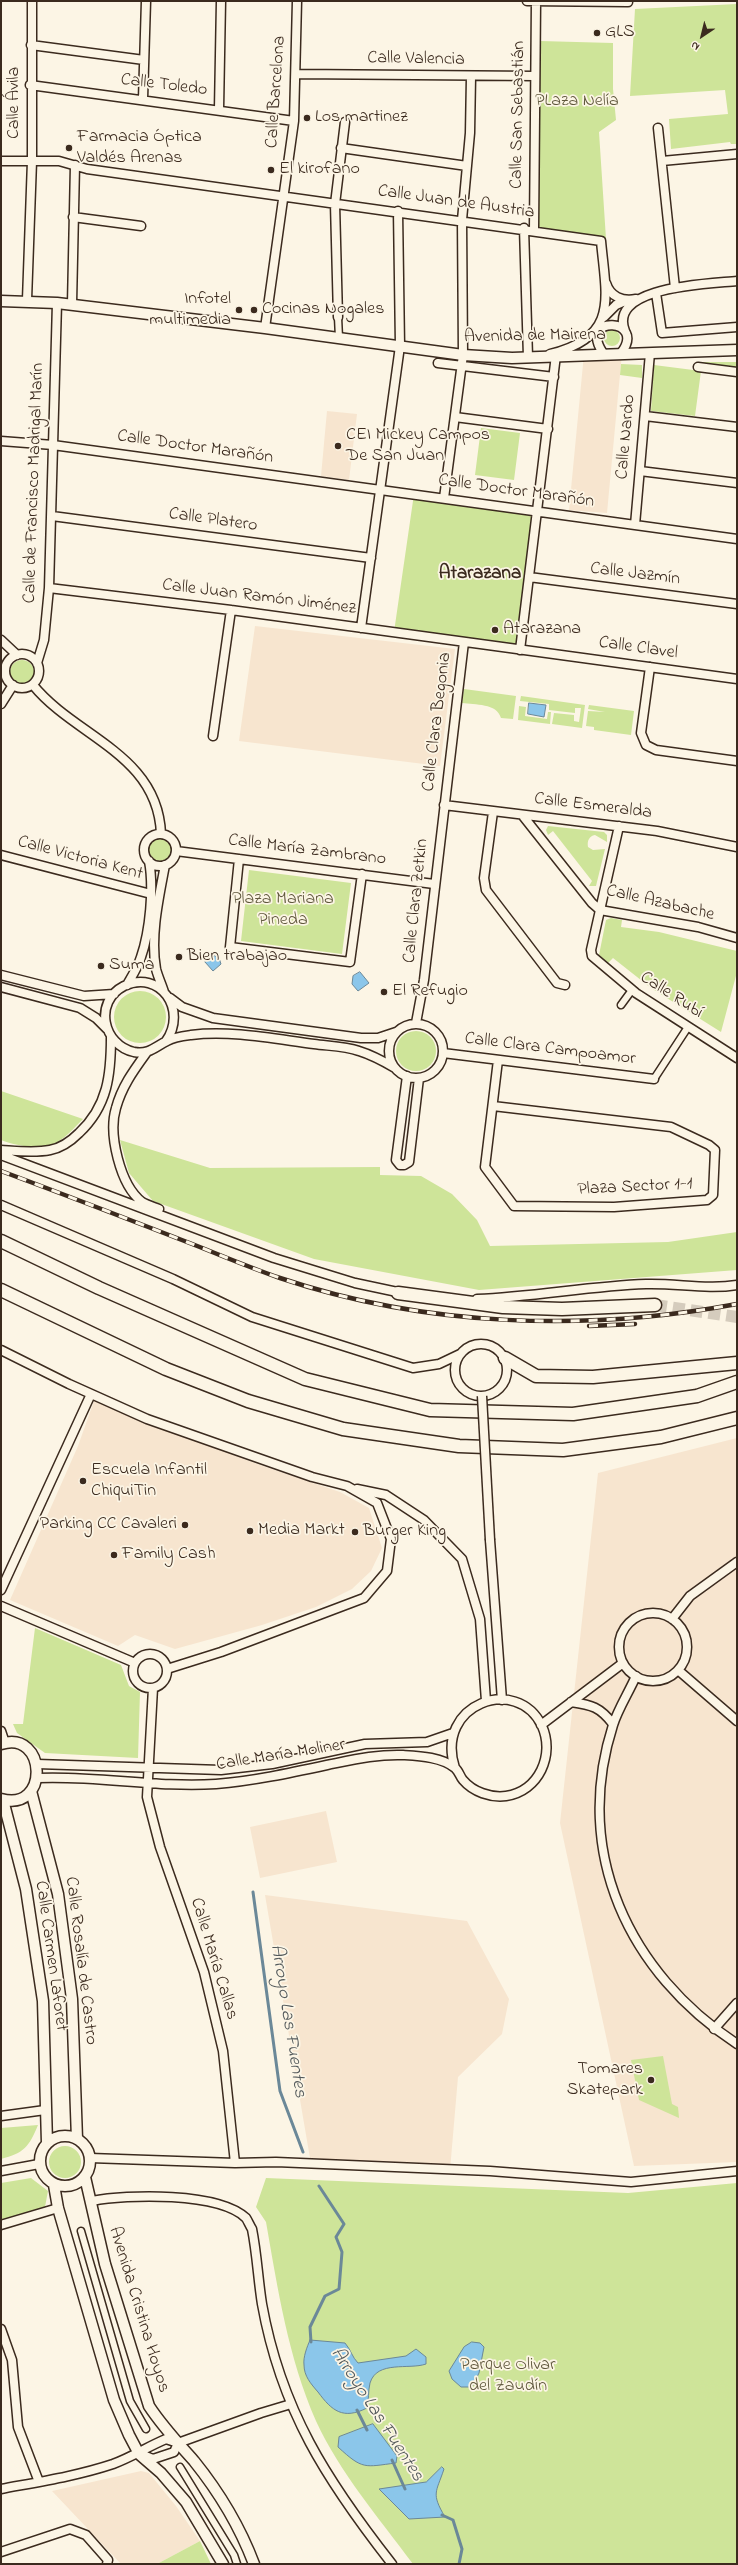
<!DOCTYPE html>
<html>
<head>
<meta charset="utf-8">
<style>
  body { margin:0 }
  #map { position:relative; width:738px; height:2565px; overflow:hidden; background:#fcf5e5; font-family:"Indie Flower",sans-serif }
  canvas { display:block }
  .frame { position:absolute; inset:0; border:2px solid #3b2a1e; pointer-events:none }
  .north { position:absolute; left:682px; top:16px; width:40px; height:40px; -webkit-text-stroke:3px #fcf5e5; paint-order:stroke; rotate:215deg; font-size:11px; font-weight:700; line-height:16px; text-align:center; color:#3b2a1e }
  .north::after { content:''; display:block; margin:auto; width:14px; height:18px; background:#3b2a1e; clip-path:polygon(50% 0,100% 100%,50% 72%,0 100%) }
</style>
</head>
<body>
<div id="map">
<canvas width="738" height="2565"></canvas>
<div class="frame"></div>
<div class="north">N</div>
</div>
<script>
const context = document.querySelector('canvas').getContext('2d');
context.lineJoin = 'round';
function paint(path, color) { context.fillStyle = color; context.fill(path, 'evenodd'); }
function strokePath(path, color, width, dash) { context.strokeStyle = color; context.lineWidth = width; context.lineCap = dash ? 'butt' : 'round'; context.setLineDash(dash || []); context.stroke(path); }
function drawText(font, color, halo, rows, align = 'center') {
  context.font = font + ' "Indie Flower",sans-serif'; context.lineWidth = 3.5; context.setLineDash([]); context.textBaseline = 'middle'; context.strokeStyle = halo; context.fillStyle = color; for (const [text, x, y, turn = 0] of rows) {
    context.save(); context.translate(x, y); context.rotate((+turn || 0) * Math.PI / 180); context.textAlign = isNaN(turn) ? turn : align; if (halo) context.strokeText(text, 0, 0); context.fillText(text, 0, 0); context.restore();
  }
}
paint(new Path2D(`
  M 622,353 L 607,513 L 569,510 L 584,354 Z
  M 327,411 L 357,414 L 349,480 L 321,476 Z
  M 255,626 L 455,649 L 440,766 L 239,741 Z
  M 94,1401 L 260,1465 L 340,1492 L 369,1508 L 382,1548 L 371,1571 L 352,1589 L 316,1607 L 262,1625 L 175,1649 L 135,1635 L 118,1646 L 10,1600 L 78,1446 Z
  M 737,1438 L 737,2162 L 634,2166 L 560,1823 L 598,1473 Z
  M 326,1811 L 337,1862 L 260,1878 L 250,1827 Z
  M 265,1895 L 467,1921 L 509,1999 L 502,2034 L 458,2077 L 450,2170 L 311,2164 Z
  M 141,2471 L 149,2473 L 176,2506 L 200,2541 L 157,2564 L 121,2564 L 52,2491 Z`), '#f7e5cf');
paint(new Path2D(`
  M 737,4 L 737,144 L 731,144 L 730,142 L 671,149 L 669,119 L 728,114 L 725,90 L 630,96 L 635,9 Z
  M 540,41 L 613,43 L 613,89 L 616,120 L 599,132 L 606,239 L 538,227 Z
  M604 338a8 8 0 1 1 16 0a8 8 0 1 1-16 0Z
  M 698,362 L 737,362 L 737,368 L 698,364 Z
  M 621,364 L 642,365 L 642,378 L 620,375 Z
  M 654,365 L 701,371 L 695,416 L 651,411 Z
  M 481,428 L 520,433 L 514,480 L 475,475 Z
  M 414,494 L 537,511 L 520,650 L 394,632 Z
  M10 672a12 12 0 1 1 24 0a12 12 0 1 1-24 0Z
  M 464,689 L 516,696 L 513,719 L 501,718 C 497,703 475,705 462,703 Z
  M 521,696 L 585,705 L 582,728 L 552,724 L 554,713 L 574,715 L 574,721 L 579,722 L 581,708 L 575,708 L 575,713 L 549,710 L 549,704 L 520,701 Z
  M 589,705 L 634,711 L 631,735 L 594,730 L 594,727 L 586,726 L 588,711 L 605,712 L 588,709 Z
  M 519,706 L 526,707 L 525,716 L 547,719 L 548,712 L 551,712 L 550,724 L 518,720 Z
  M 548,826 L 604,832 L 607,835 L 607,842 L 595,835 C 589,836 587,841 588,847 L 593,850 L 605,849 L 596,886 L 589,886 L 592,881 L 553,831 L 548,835 L 546,830 Z
  M149 850a11 11 0 1 1 22 0a11 11 0 1 1-22 0Z
  M 249,870 L 351,883 L 342,954 L 241,941 Z
  M 611,918 L 622,920 L 621,927 L 659,932 L 737,951 L 737,972 L 721,1032 L 651,988 L 613,958 L 608,963 L 599,955 L 606,920 Z
  M114 1017a26 26 0 1 1 52 0a26 26 0 1 1-52 0Z
  M396 1051a20 20 0 1 1 40 0a20 20 0 1 1-40 0Z
  M 1,1091 L 83,1119 C 74,1128 63,1141 51,1145 C 39,1150 12,1145 1,1140 Z
  M 120,1140 L 210,1168 L 380,1167 L 380,1175 L 421,1176 L 452,1194 L 477,1220 L 490,1246 L 668,1242 L 737,1232 L 737,1270 L 479,1290 L 314,1259 L 153,1201 L 129,1173 Z
  M 35,1628 L 121,1665 L 129,1686 L 140,1692 L 138,1758 L 45,1753 L 17,1733 L 13,1724 L 23,1724 Z
  M 663,2056 L 672,2104 L 678,2107 L 679,2118 L 639,2100 L 631,2060 Z
  M 38,2125 C 29,2147 24,2153 1,2159 L 1,2128 Z
  M49 2162a16 16 0 1 1 32 0a16 16 0 1 1-32 0Z
  M 31,2178 L 48,2191 L 45,2207 L 1,2220 L 1,2183 Z
  M 266,2178 L 628,2193 L 737,2183 L 737,2564 L 413,2564 C 379,2518 340,2473 316,2421 C 288,2357 278,2290 266,2222 L 256,2207 Z
  M 200,2541 L 211,2564 L 157,2564 Z`), '#cee499');
const water = new Path2D(`
  M 529,703 L 546,705 L 544,717 L 528,714 Z
  M 215,956 L 219,958 L 221,964 L 213,971 L 205,962 Z
  M 360,972 L 369,983 L 358,991 L 352,984 L 353,976 Z
  M 310,2340 L 345,2343 C 351,2350 352,2357 358,2363 L 406,2356 L 416,2349 L 426,2357 L 426,2364 C 409,2370 377,2360 370,2383 C 368,2391 369,2400 367,2408 C 343,2420 332,2411 318,2392 C 311,2384 304,2376 304,2365 C 303,2357 307,2347 310,2340 Z
  M 472,2342 L 480,2343 L 484,2347 L 479,2373 L 472,2387 L 461,2387 L 452,2379 L 449,2371 L 464,2347 Z
  M 373,2424 L 397,2456 L 396,2463 C 364,2467 363,2470 338,2447 L 339,2437 Z
  M 442,2467 L 444,2469 C 436,2493 431,2493 445,2517 L 409,2519 L 379,2489 L 426,2482 Z`);
paint(water, '#8bc6ea');
strokePath(water, '#6b8898', 1);
strokePath(new Path2D(`
  M 253,1892 L 280,2091 L 303,2152
  M 311,2342 L 310,2327 L 325,2296 L 339,2289 L 342,2252 L 336,2237 L 344,2224 L 319,2186
  M 357,2410 L 367,2430
  M 392,2460 L 405,2489
  M 442,2515 L 453,2520 L 462,2549 L 459,2564`), '#6b8898', 3);
strokePath(new Path2D(`
  M 655,1305 L 737,1317`), '#d5ccbd', 12, [12, 6]);
const pedestrian = new Path2D(`
  M 338,317 L 339,338
  M 621,1005 L 632,990
  M 654,1079 L 688,1027
  M 81,2231 L 130,2401 L 146,2429
  M 180,2467 L 234,2555 L 237,2564`);
const minor = new Path2D(`
  M 527,1 L 628,2
  M 31,45 L 144,60
  M 296,74 L 535,76
  M 30,85 L 294,121
  M 143,99 L 146,1
  M 219,109 L 221,1
  M 658,128 L 675,288
  M 341,148 L 467,166
  M 1,161 L 59,161 L 87,169 L 601,241 C 606,297 620,337 550,354
  M 662,161 L 737,154
  M 73,217 L 141,226
  M 524,228 L 528,357
  M 534,230 L 536,1
  M 606,283 C 610,296 622,302 636,299
  M 656,293 L 662,333 L 737,327
  M 27,300 L 32,161 L 32,1
  M 72,304 L 75,165
  M 338,317 L 335,204 L 345,122
  M 604,317 L 616,305 L 627,300
  M 265,328 L 294,121 L 297,1
  M 625,331 C 607,286 710,284 737,281
  M 603,353 C 577,314 648,318 621,353
  M 438,363 L 554,377
  M 698,367 L 737,372
  M 645,416 L 737,427
  M 455,417 L 548,429
  M 1,441 L 53,445 L 737,539
  M 640,471 L 737,483
  M 444,498 L 463,355 L 462,220 L 470,133 L 471,77
  M 52,516 L 371,558
  M 635,525 L 650,353
  M 529,577 L 737,604
  M 49,588 L 231,610 L 737,679
  M 361,628 L 400,346 L 398,211
  M 1,640 L 17,655
  M 520,650 L 556,355
  M5 671a17 17 0 1 1 34 0a17 17 0 1 1-34 0Z
  M 37,663 L 44,640 L 49,588 L 57,303
  M 650,667 L 641,733 L 646,745 L 656,750 L 737,761
  M 33,685 C 75,737 158,754 161,834
  M 1,704 L 13,685
  M 213,736 L 231,610
  M 444,805 L 657,831 L 737,847
  M 493,812 L 484,878 L 486,890 L 557,983 L 565,985
  M 523,816 L 592,903 L 600,910 L 698,927 L 737,938
  M 619,826 L 591,950 L 592,956 L 636,993 L 737,1058
  M144 850a16 16 0 1 1 32 0a16 16 0 1 1-32 0Z
  M 176,851 L 434,884
  M 1,855 L 151,894
  M 239,859 L 230,947 L 350,962 L 362,874
  M 1,975 L 84,996 L 114,994
  M 127,985 C 132,976 138,967 141,957 C 150,931 154,888 149,861
  M 1,987 L 80,1008 L 96,1018 L 107,1029
  M 164,992 C 162,985 158,977 156,969 C 150,936 159,897 165,865
  M 170,998 L 182,1007 L 213,1018 L 361,1038 L 378,1038 L 396,1032
  M 416,1023 L 424,980 L 464,642
  M389 1051a27 27 0 1 1 54 0a27 27 0 1 1-54 0Z
  M 166,1041 C 188,1010 160,969 124,986 C 93,1002 103,1045 134,1052 C 149,1055 156,1046 167,1041 C 174,1037 183,1036 191,1035 C 231,1030 275,1039 314,1044 C 329,1046 345,1046 359,1051 C 372,1055 383,1061 395,1068
  M 147,1052 C 134,1070 122,1086 116,1108 C 108,1134 120,1185 142,1202 C 147,1205 154,1207 159,1209
  M 443,1053 L 654,1079
  M 407,1076 L 396,1160 L 400,1165 L 404,1165 L 409,1162 L 419,1078
  M 493,1106 L 671,1127 L 709,1145 L 715,1150 L 713,1195 L 707,1200 L 614,1207 L 514,1206 L 485,1167 L 498,1060
  M 1,1150 C 17,1151 35,1153 50,1150 C 61,1148 72,1140 79,1133 C 108,1106 111,1074 111,1037
  M 1,1155 L 274,1258 L 355,1283 L 402,1293
  M 1,1205 L 173,1279 L 252,1317 L 413,1368 L 439,1364 L 460,1354
  M 477,1299 C 534,1297 589,1286 646,1284 C 677,1283 707,1290 737,1285
  M455 1370a26 26 0 1 1 52 0a26 26 0 1 1-52 0Z
  M 1,1350 L 69,1384 L 147,1419 L 312,1477 L 347,1486 L 377,1503 L 391,1539 L 387,1571 L 364,1598 L 221,1652 L 167,1669
  M 357,1489 L 386,1495 L 424,1520 L 462,1559 L 480,1619 L 486,1701
  M 490,1540 L 502,1700
  M 1,1590 L 91,1394
  M 1,1606 L 135,1663
  M619 1647a34 34 0 1 1 68 0a34 34 0 1 1-68 0Z
  M 672,1619 L 690,1596 L 737,1562
  M133 1671a17 17 0 1 1 34 0a17 17 0 1 1-34 0Z
  M 678,1670 L 737,1721
  M 636,1676 C 629,1692 618,1709 613,1725 C 572,1853 629,1973 737,2044
  M 153,1688 L 147,1797 L 160,1847 L 204,1972 L 223,2051 L 235,2163
  M 571,1702 C 592,1705 600,1707 613,1724
  M 541,1725 L 623,1663
  M 1,1731 L 5,1743
  M 37,1764 L 221,1770 L 272,1764 L 365,1744 L 427,1742 L 453,1733
  M 37,1778 C 97,1775 156,1788 216,1784 C 253,1781 290,1773 327,1765 C 352,1760 377,1754 403,1755 C 419,1756 442,1757 455,1768 C 459,1771 460,1777 463,1780 C 473,1792 491,1798 506,1796 C 539,1791 555,1755 542,1726 C 517,1674 434,1704 455,1768
  M 714,2029 L 737,2003
  M 1,2116 L 45,2110
  M 90,2158 L 235,2163 L 276,2162 L 490,2171 L 631,2182 L 737,2171
  M 1,2171 L 39,2164
  M 92,2201 C 127,2194 219,2192 246,2218 C 248,2221 250,2226 252,2229 C 257,2254 258,2279 262,2304 C 281,2410 327,2481 392,2564
  M 1,2225 L 58,2208
  M 1,2329 L 12,2360 L 18,2427 L 39,2482
  M 178,2443 L 261,2413 L 291,2404
  M 143,2455 L 153,2459 L 174,2452 L 178,2443
  M 1,2489 C 38,2482 77,2476 113,2464 C 132,2457 147,2447 166,2439 L 178,2443
  M 1,2552 L 70,2529 L 86,2535 L 108,2560 L 107,2564`);
const tertiary = new Path2D(`
  M 1,301 L 57,303 L 265,328 L 463,355 L 512,358 L 737,350
  M 1,1744 C 47,1729 50,1813 1,1799
  M 31,1791 L 58,1894 L 72,1999 L 77,2139
  M 3,1800 L 26,1889 L 43,2001 L 47,2143
  M40 2161a25 25 0 1 1 50 0a25 25 0 1 1-50 0Z
  M 85,2177 L 105,2264 L 149,2406 C 162,2426 178,2443 194,2461 C 219,2492 240,2527 254,2564
  M 54,2185 L 58,2208 L 114,2400 L 129,2435 L 139,2454 L 161,2473 L 186,2502 L 223,2564`);
const secondary = new Path2D(`
  M 1,1241 L 99,1288 L 305,1379 L 430,1410 L 573,1414 L 697,1396 L 737,1382
  M 1,1290 L 166,1369 L 248,1401 L 343,1429 L 459,1446 L 563,1450 L 661,1437 L 737,1418
  M 398,1293 L 503,1307 L 562,1309 L 655,1305
  M 505,1358 L 536,1376 L 593,1377 L 737,1363`);
strokePath(pedestrian, '#3b2a1e', 9);
strokePath(minor, '#3b2a1e', 11);
strokePath(tertiary, '#3b2a1e', 13);
strokePath(secondary, '#3b2a1e', 15);
strokePath(pedestrian, '#fcf5e5', 6);
strokePath(minor, '#fcf5e5', 8);
strokePath(tertiary, '#fcf5e5', 10);
strokePath(secondary, '#fcf5e5', 12);
const rail = new Path2D(`
  M 1,1171 C 63,1194 125,1218 187,1242 C 218,1254 248,1267 280,1278 C 426,1327 586,1332 737,1304
  M 589,1326 L 635,1324`);
strokePath(rail, '#3b2a1e', 4.5);
strokePath(rail, '#fcf5e5', 3, [9]);
const minorBridge = new Path2D(`
  M 482,1396 L 490,1540`);
strokePath(minorBridge, '#3b2a1e', 11, []);
strokePath(minorBridge, '#fcf5e5', 8);
for (const [x, y, r, color] of [
  [597,33,4,"#3b2a1e"],
  [307,118,4,"#3b2a1e"],
  [69,148,4,"#3b2a1e"],
  [271,170,4,"#3b2a1e"],
  [239,310,4,"#3b2a1e"],
  [254,310,4,"#3b2a1e"],
  [338,446,4,"#3b2a1e"],
  [495,630,4,"#3b2a1e"],
  [179,957,4,"#3b2a1e"],
  [101,966,4,"#3b2a1e"],
  [384,992,4,"#3b2a1e"],
  [83,1481,4,"#3b2a1e"],
  [185,1525,4,"#3b2a1e"],
  [250,1531,4,"#3b2a1e"],
  [355,1532,4,"#3b2a1e"],
  [114,1555,4,"#3b2a1e"],
  [651,2080,4,"#3b2a1e"]
]) { const dot = new Path2D(); dot.arc(x, y, r, 0, 2 * Math.PI); context.fillStyle = color; context.fill(dot); strokePath(dot, '#fcf5e5', 1.5); }
drawText('18px', '#3b2a1e', '#fcf5e5', [
  ["GLS",605,33],
  ["Los martinez",315,118],
  ["Farmacia Óptica",77,138],
  ["Valdés Arenas",77,159],
  ["El kirofano",279,170],
  ["Infotel",231,300,"right"],
  ["multimedia",231,321,"right"],
  ["Cocinas Nogales",262,310],
  ["CEI Mickey Campos",346,436],
  ["De San Juan",346,457],
  ["Atarazana",503,630],
  ["Bien trabajao",187,957],
  ["Suma",109,966],
  ["El Refugio",392,992],
  ["Escuela Infantil",91,1471],
  ["ChiquiTin",91,1492],
  ["Parking CC Cavaleri",177,1525,"right"],
  ["Media Markt",258,1531],
  ["Burger King",363,1532],
  ["Family Cash",122,1555],
  ["Tomares",643,2070,"right"],
  ["Skatepark",643,2091,"right"]
], 'left');
drawText('18px', '#3b2a1e', '#fcf5e5', [
  ["Calle Valencia",416,60,1],
  ["Calle Toledo",164,86,7],
  ["Calle Barcelona",277,92,-86],
  ["Calle Ávila",15,103,-90],
  ["Calle San Sebastián",519,115,-89],
  ["Calle Juan de Austria",456,203,8],
  ["Avenida de Mairena",535,337,-1],
  ["Calle Nardo",627,437,-85],
  ["Calle Doctor Marañón",195,448,8],
  ["Calle de Francisco Madrigal Marín",35,483,-88],
  ["Calle Doctor Marañón",516,492,8],
  ["Calle Platero",213,521,8],
  ["Calle Jazmín",635,575,7],
  ["Calle Juan Ramón Jiménez",259,598,7],
  ["Calle Clavel",638,649,8],
  ["Calle Clara Begonia",438,722,-83],
  ["Calle Esmeralda",593,807,7],
  ["Calle María Zambrano",307,851,7],
  ["Calle Victoria Kent",80,859,15],
  ["Calle Clara Zetkin",417,901,-84],
  ["Calle Azabache",660,904,13],
  ["Calle Rubí",671,996,33],
  ["Calle Clara Campoamor",550,1050,7],
  ["Plaza Sector 1-1",635,1188,-3],
  ["Calle María Moliner",281,1756,-9],
  ["Calle Carmen Laforet",50,1956,82],
  ["Calle María Callas",213,1959,73],
  ["Calle Rosalía de Castro",80,1961,83],
  ["Avenida Cristina Hoyos",138,2310,73]
]);
drawText('18px', '#60583d', '#fcf5e5', [
  ["PLaza Nelía",577,102],
  ["Plaza Mariana",283,900],
  ["Pineda",283,921],
  ["Parque Olivar",508,2366],
  ["del Zaudín",508,2387]
]);
drawText('bold 19px', '#3b2a1e', '#fcf5e5', [
  ["Atarazana",480,575]
]);
drawText('italic 19px', '#53595b', '#fcf5e5', [
  ["Arroyo Las Fuentes",287,2021,81],
  ["Arroyo Las Fuentes",376,2415,57]
]);
</script>
</body>
</html>
